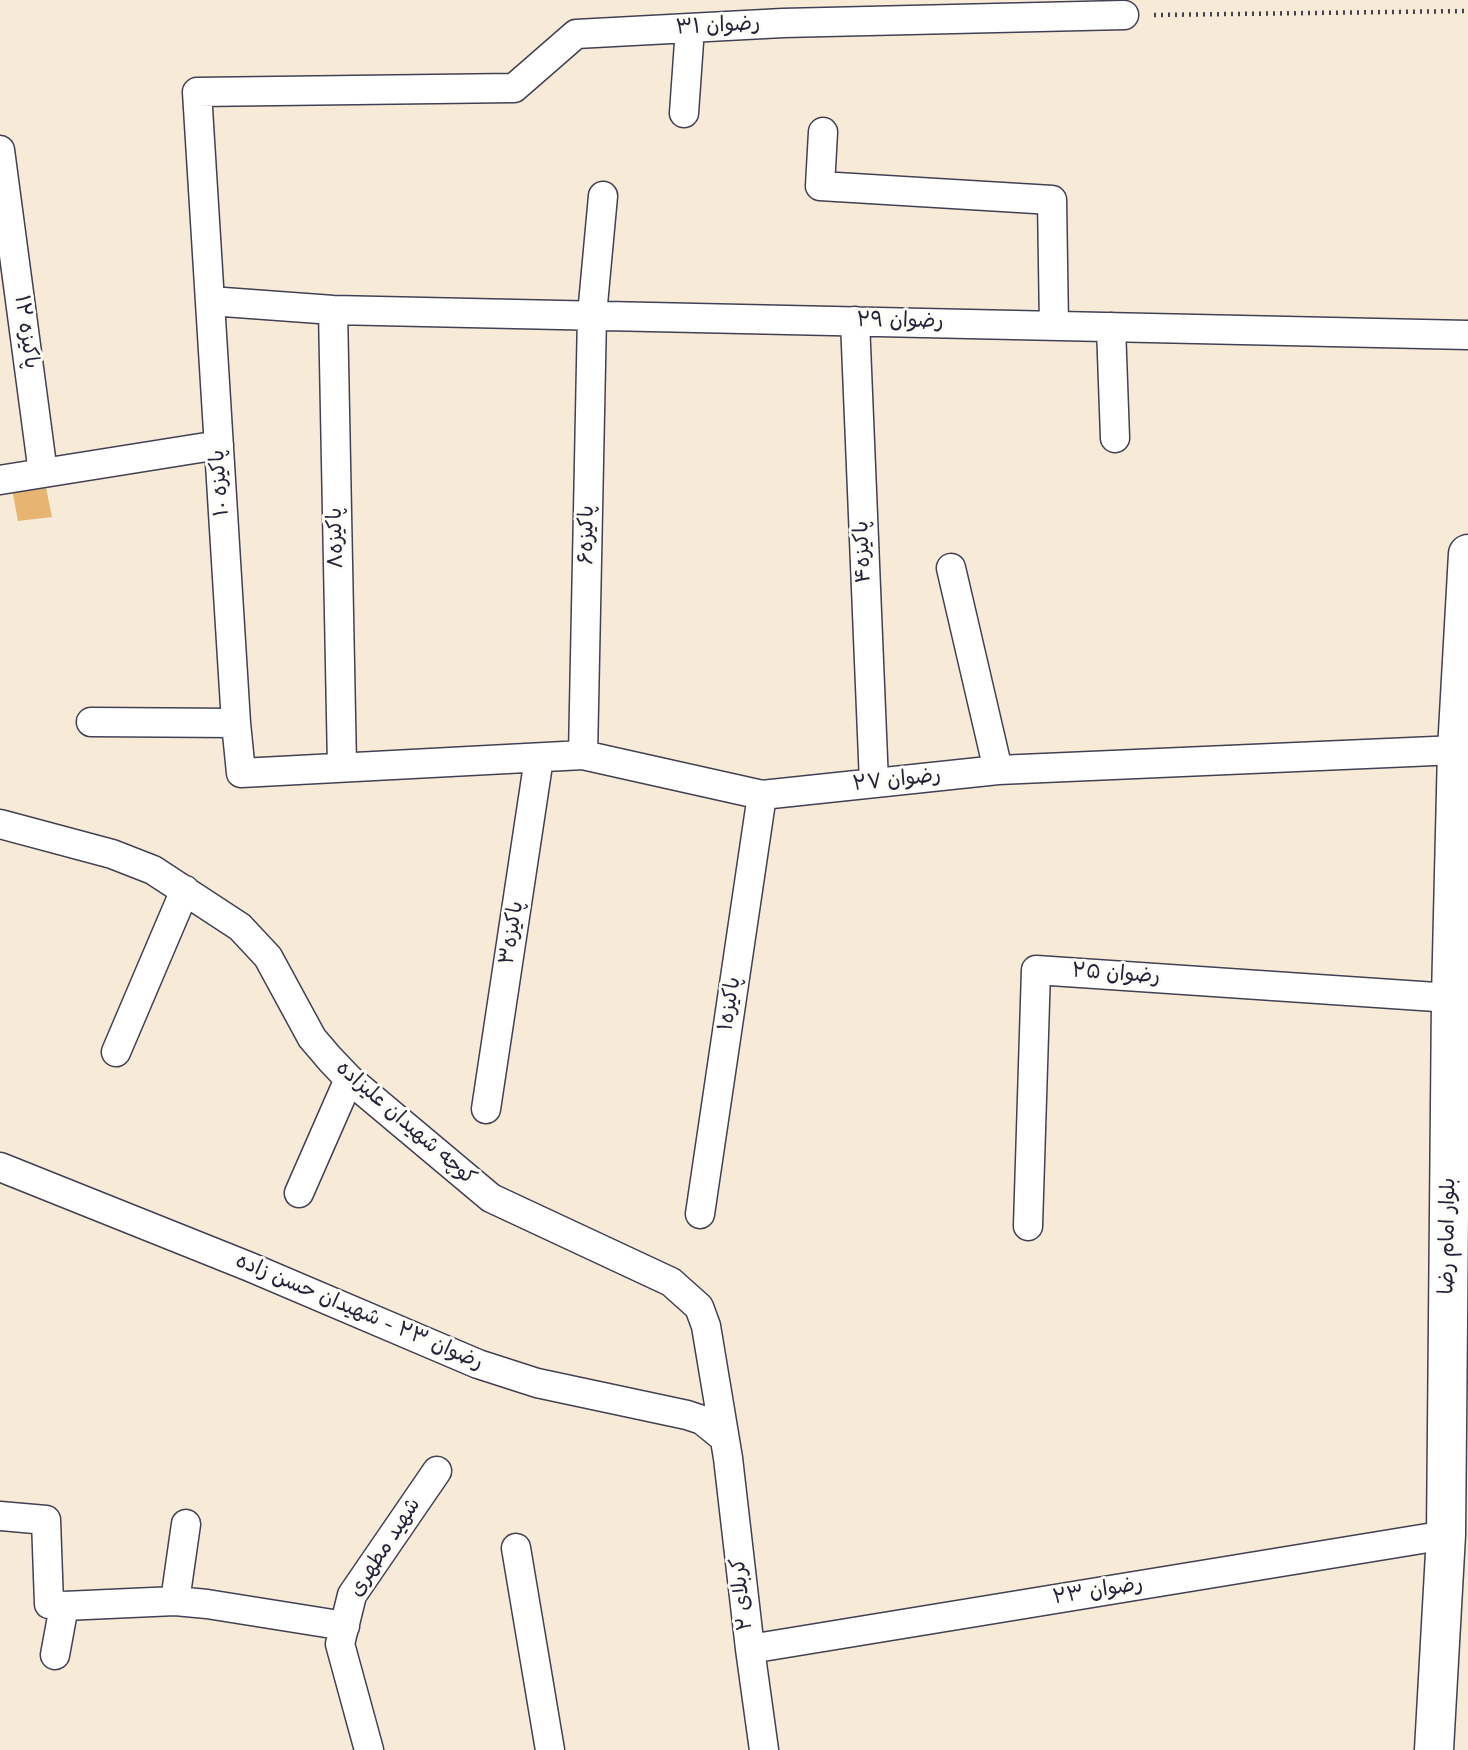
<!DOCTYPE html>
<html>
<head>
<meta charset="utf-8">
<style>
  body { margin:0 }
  canvas { display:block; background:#f7ebd8 }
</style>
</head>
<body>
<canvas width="1468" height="1750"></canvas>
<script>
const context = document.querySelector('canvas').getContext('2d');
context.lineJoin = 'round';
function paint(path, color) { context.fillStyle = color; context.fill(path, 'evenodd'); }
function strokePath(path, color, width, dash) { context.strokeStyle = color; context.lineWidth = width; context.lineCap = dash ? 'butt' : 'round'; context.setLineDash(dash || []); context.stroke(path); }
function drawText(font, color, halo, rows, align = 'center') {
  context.font = font + ' Mynerve,"Playpen Sans Arabic",sans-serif'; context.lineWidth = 6; context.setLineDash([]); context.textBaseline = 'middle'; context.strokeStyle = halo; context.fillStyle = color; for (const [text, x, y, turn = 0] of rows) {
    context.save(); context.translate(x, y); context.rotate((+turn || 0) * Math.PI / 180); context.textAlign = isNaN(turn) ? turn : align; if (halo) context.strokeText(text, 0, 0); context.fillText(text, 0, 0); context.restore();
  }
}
paint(new Path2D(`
  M 43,473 L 52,517 L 18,521 L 10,478 Z`), '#e7b472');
const street = new Path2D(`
  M 1124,15 L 783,23 L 576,34 L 514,88 L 197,92 L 236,723 L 241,773 L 583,755 L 762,795 L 998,770 L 1457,750
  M 684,113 L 690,28
  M 823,132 L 820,186 L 1052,200 L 1054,326
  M 0,150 L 43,473
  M 210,301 L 333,310 L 1468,335
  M 333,310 L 342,766
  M 855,321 L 874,783
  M 1111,327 L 1115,438
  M 0,480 L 219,445
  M 951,568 L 998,770
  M 91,722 L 236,723
  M 583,755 L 592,315 L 603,196
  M 0,824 L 112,854 L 153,870 L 240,927 L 268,957 L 312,1038 L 330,1059 L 349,1079 L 491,1198 L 671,1282 L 699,1307 L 706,1326 L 728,1458 L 750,1649 L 764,1750
  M 116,1052 L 185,890
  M 486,1109 L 539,758
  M 0,1167 L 250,1267 L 478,1364 L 537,1383 L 687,1415 L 702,1420 L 723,1437
  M 299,1193 L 349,1079
  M 700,1214 L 762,795
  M 1028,1226 L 1036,970 L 1451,998
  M 0,1516 L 46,1520 L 49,1604 L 64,1606 L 175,1601 L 207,1604 L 345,1626
  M 516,1548 L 550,1750
  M 175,1601 L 186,1524
  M 750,1649 L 1446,1535
  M 55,1655 L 64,1606
  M 369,1750 L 340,1644 L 352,1595 L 437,1471`);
const primary = new Path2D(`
  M 1434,1750 L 1446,1535 L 1451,998 L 1457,750 L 1468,554`);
strokePath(street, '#424053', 31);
strokePath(primary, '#424053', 41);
strokePath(new Path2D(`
  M 1154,15 L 1468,11`), '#424053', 4.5, [2, 5]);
strokePath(street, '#fff', 28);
strokePath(primary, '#fff', 38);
drawText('21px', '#22223b', '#fdfcf7', [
  ["رضوان ۳۱",718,27,-3],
  ["رضوان ۲۹",900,322,1],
  ["پاکیزه ۱۲",25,332,82],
  ["پاکیزه ۱۰",221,483,-94],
  ["پاکیزه۶",588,535,-89],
  ["پاکیزه۸",337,538,-91],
  ["پاکیزه۴",864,552,-92],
  ["رضوان ۲۷",897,781,-6],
  ["پاکیزه۳",513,933,-81],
  ["رضوان ۲۵",1116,975,4],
  ["پاکیزه۱",731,1004,-81],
  ["کوچه شهیدان علیزاده",405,1124,41],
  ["بلوار امام رضا",1449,1236,-89],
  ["رضوان ۲۳ - شهیدان حسن زاده",359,1313,23],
  ["شهید مطهری",386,1548,-57],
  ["رضوان ۲۳",1098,1592,-9],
  ["کربلای ۲",743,1594,-96]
]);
</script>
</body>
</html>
